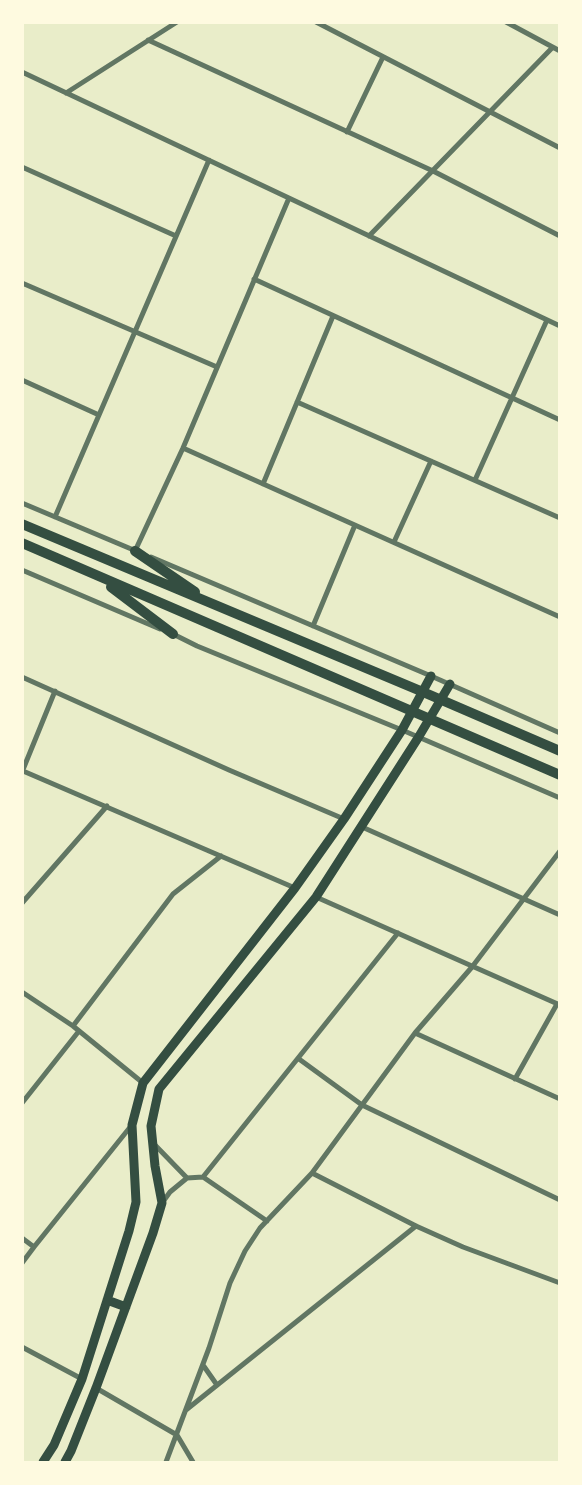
<!DOCTYPE html>
<html>
<head>
<meta charset="utf-8">
<style>
  body { margin:0 }
  #map { position:relative; width:582px; height:1485px; overflow:hidden; background:#e9edc9; font-family:Quicksand,sans-serif }
  canvas { display:block }
  .frame { position:absolute; inset:0; border:24px solid #fefae0; pointer-events:none }
</style>
</head>
<body>
<div id="map">
<canvas width="582" height="1485"></canvas>
<div class="frame"></div>
</div>
<script>
const context = document.querySelector('canvas').getContext('2d');
context.lineJoin = 'round';
function strokePath(path, color, width, dash) { context.strokeStyle = color; context.lineWidth = width; context.lineCap = dash ? 'butt' : 'round'; context.setLineDash(dash || []); context.stroke(path); }
strokePath(new Path2D(`
  M 316,22 L 560,148
  M 506,22 L 560,51
  M 148,40 L 433,171 L 560,236
  M 22,72 L 560,326
  M 66,93 L 177,22
  M 347,132 L 383,57
  M 22,167 L 176,236
  M 369,236 L 552,48
  M 254,279 L 560,420
  M 22,283 L 217,367
  M 22,380 L 99,415
  M 297,402 L 560,518
  M 183,448 L 560,617
  M 475,480 L 547,320
  M 263,484 L 333,316
  M 22,503 L 136,551
  M 55,517 L 209,160
  M 394,542 L 431,461
  M 135,551 L 183,448 L 289,198
  M 151,557 L 431,676 L 560,733
  M 22,570 L 160,629
  M 313,626 L 355,525
  M 173,634 L 197,646 L 402,730 L 560,798
  M 22,677 L 229,770 L 344,819
  M 23,771 L 295,888
  M 22,772 L 55,691
  M 362,827 L 560,915
  M 316,897 L 560,1005
  M 22,903 L 107,806
  M 22,992 L 73,1026 L 143,1083
  M 73,1026 L 173,894 L 221,856
  M 415,1033 L 560,1099
  M 299,1059 L 362,1105 L 560,1200
  M 515,1079 L 557,1004
  M 22,1103 L 79,1031
  M 154,1144 L 187,1178
  M 312,1173 L 416,1226 L 463,1247 L 560,1283
  M 203,1177 L 398,933
  M 162,1203 L 170,1192 L 187,1178 L 203,1177 L 267,1221
  M 22,1238 L 34,1247
  M 22,1263 L 34,1247 L 131,1126
  M 22,1347 L 82,1379
  M 203,1365 L 217,1385
  M 96,1388 L 177,1435 L 193,1462
  M 186,1410 L 416,1226
  M 166,1462 L 209,1348 L 230,1283 L 245,1251 L 260,1228 L 312,1173 L 415,1033 L 472,967 L 560,851`), '#617663', 5);
strokePath(new Path2D(`
  M 107,1300 L 126,1307
  M 43,1462 L 54,1445 L 82,1379 L 129,1231 L 136,1202 L 132,1125 L 143,1083 L 295,888 L 344,819 L 402,730 L 431,676
  M 65,1462 L 71,1451 L 96,1388 L 153,1233 L 162,1203 L 155,1166 L 151,1126 L 159,1089 L 316,897 L 418,738 L 450,684`), '#344e41', 9);
strokePath(new Path2D(`
  M 22,524 L 423,692 L 560,751
  M 22,543 L 560,775
  M 135,551 L 195,592
  M 111,587 L 173,634`), '#344e41', 10);
</script>
</body>
</html>
